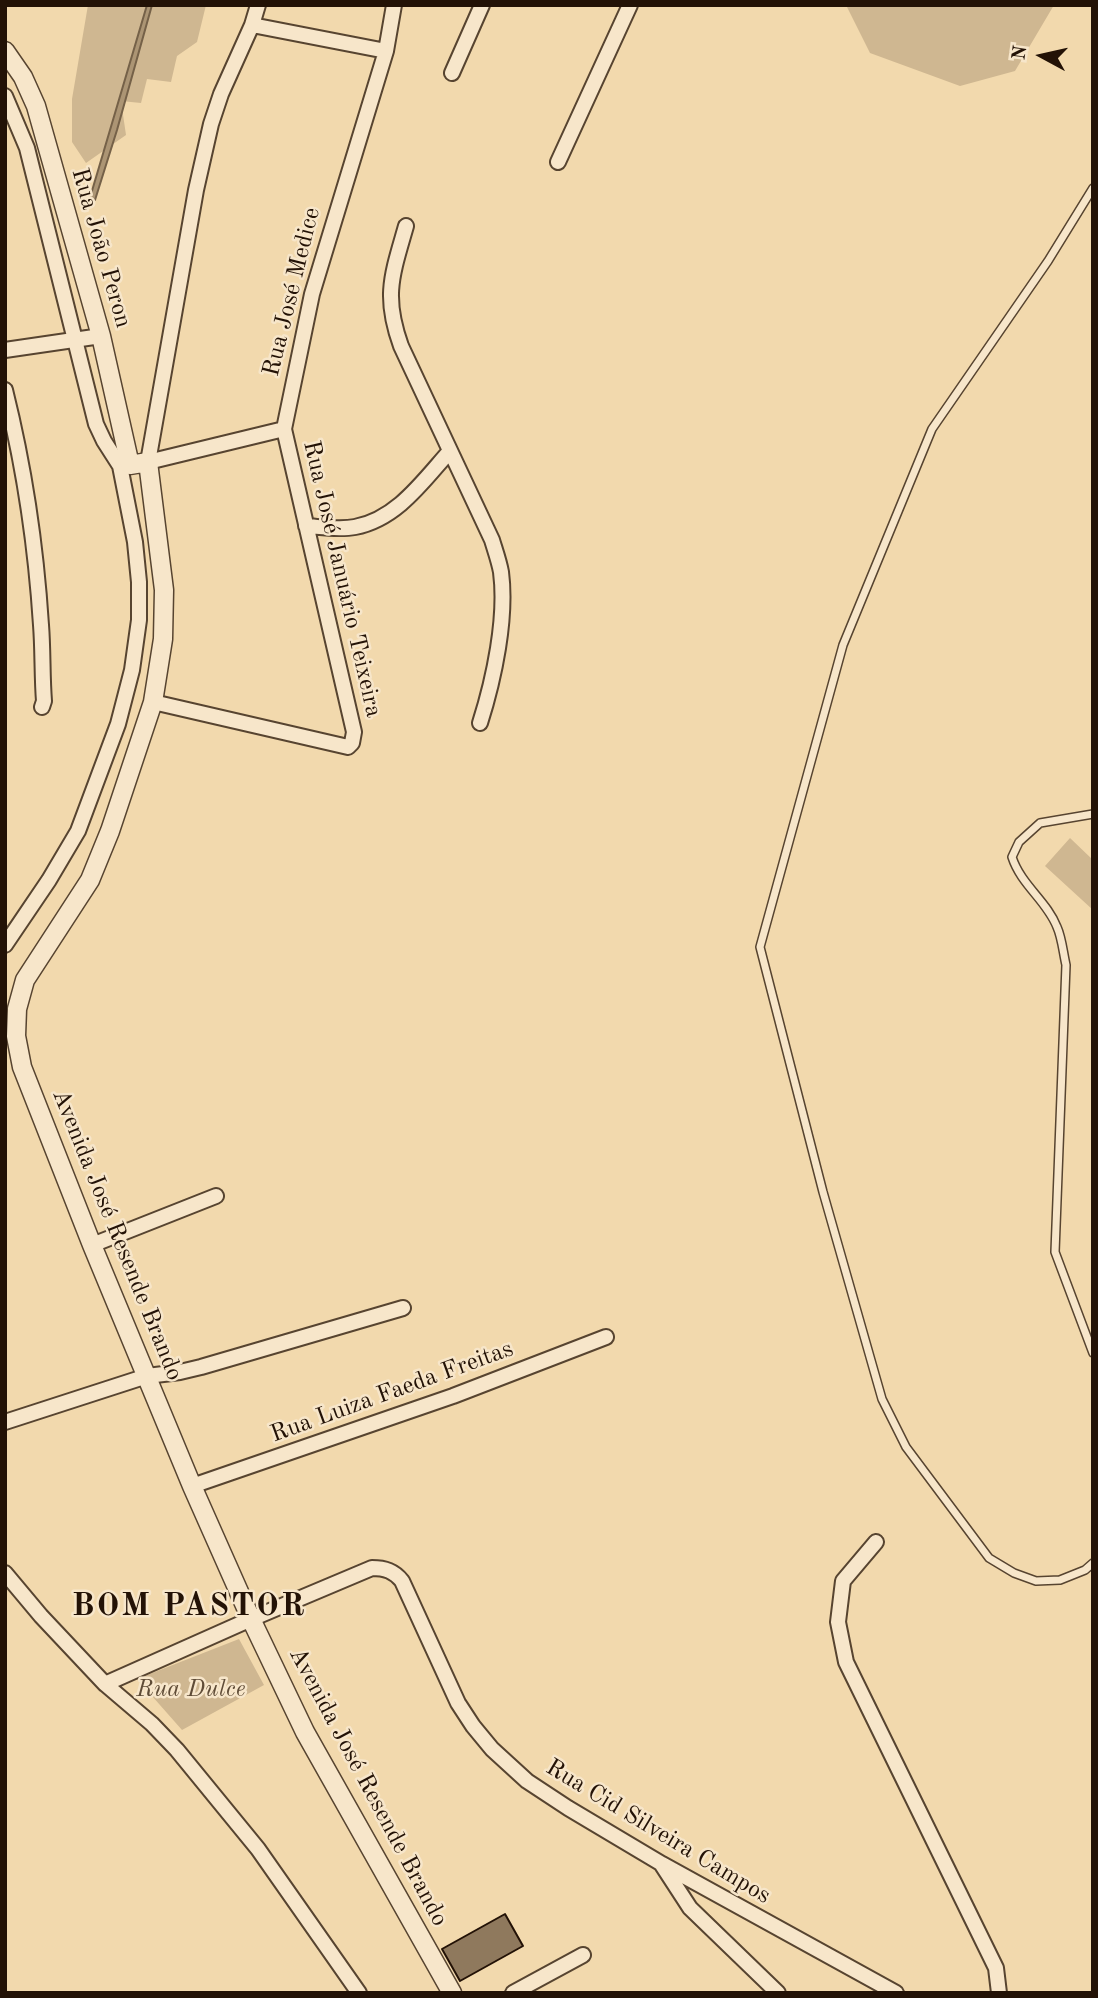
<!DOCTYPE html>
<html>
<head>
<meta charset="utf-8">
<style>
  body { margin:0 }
  #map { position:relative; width:1098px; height:1998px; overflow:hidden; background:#f2d9ad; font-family:"Old Standard TT",serif }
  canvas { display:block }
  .frame { position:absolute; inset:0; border:7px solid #231206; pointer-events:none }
  .north { position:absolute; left:1007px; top:21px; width:70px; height:70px; -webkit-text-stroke:5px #f7e6ca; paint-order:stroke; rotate:278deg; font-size:19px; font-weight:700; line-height:28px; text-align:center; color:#231206 }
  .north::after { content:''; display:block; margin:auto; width:24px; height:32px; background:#231206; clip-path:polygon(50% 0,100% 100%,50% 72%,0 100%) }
</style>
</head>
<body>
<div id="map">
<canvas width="1098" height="1998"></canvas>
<div class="frame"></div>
<div class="north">N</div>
</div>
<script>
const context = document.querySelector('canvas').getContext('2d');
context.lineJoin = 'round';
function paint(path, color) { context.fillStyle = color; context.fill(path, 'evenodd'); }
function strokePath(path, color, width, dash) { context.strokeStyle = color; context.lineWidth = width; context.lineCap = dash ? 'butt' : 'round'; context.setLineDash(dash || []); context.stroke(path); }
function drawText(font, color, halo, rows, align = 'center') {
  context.font = font + ' "Old Standard TT",serif'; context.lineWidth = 5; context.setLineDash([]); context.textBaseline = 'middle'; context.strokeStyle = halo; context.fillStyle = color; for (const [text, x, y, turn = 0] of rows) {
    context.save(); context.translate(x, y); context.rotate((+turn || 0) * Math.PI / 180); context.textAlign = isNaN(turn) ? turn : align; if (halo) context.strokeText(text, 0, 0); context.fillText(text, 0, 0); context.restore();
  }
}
paint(new Path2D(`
  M 88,5 L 206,5 L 197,42 L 177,56 L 171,82 L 147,79 L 141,103 L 121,101 L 126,135 L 86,163 L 72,142 L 72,99 Z
  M 846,5 L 1054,5 L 1015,71 L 960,86 L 870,53 Z
  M 1070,838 L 1093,860 L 1093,910 L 1045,866 Z
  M 239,1639 L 264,1685 L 182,1730 L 137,1679 Z`), '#cfb791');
const water = new Path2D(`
  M 147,5 L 152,5 L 117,130 L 95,200 L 89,201 Z`);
paint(water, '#ac9574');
strokePath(water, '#756148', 2);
const building = new Path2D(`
  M 505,1914 L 523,1946 L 460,1981 L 442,1949 Z`);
paint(building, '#8f795d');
strokePath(building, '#231206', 2);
const service = new Path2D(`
  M 1093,188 L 1048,261 L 932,429 L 843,645 L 760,947 L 823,1192 L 882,1399 L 906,1447 L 989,1558 L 1014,1573 L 1036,1581 L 1060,1580 L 1085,1570 L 1093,1563
  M 1093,814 L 1040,823 L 1019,842 L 1012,857 C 1021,885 1047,901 1057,927 C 1062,938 1063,952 1066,965 L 1055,1252 L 1093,1353`);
const minor = new Path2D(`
  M 258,5 L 252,25 L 221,94 L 211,124 L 196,190 L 148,462 L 284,429
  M 252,25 L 386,51
  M 452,73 L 482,5
  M 5,96 L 27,148 L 96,424 L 104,441 L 120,466 L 135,542 L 139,582 L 139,620 L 132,670 L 118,724 L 78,831 L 49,880 L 5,945
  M 558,162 L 630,5
  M 406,226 C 392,275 383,296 401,346 L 492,540 C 495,550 499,561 501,572 C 507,618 494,679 480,723
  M 5,350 L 101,336
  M 5,390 C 24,466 36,547 41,625 C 43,650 42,676 44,701 L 42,707
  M 306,526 C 321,527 339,530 355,527 C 397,519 423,481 450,451
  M 153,702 L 348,747 L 352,743 L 354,732 L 284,429 L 312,294 L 386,51 L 394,5
  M 92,1245 L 216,1196
  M 5,1422 L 147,1376 L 180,1372 L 201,1367 L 403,1308
  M 192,1486 L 453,1396 L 606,1337
  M 876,1542 L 843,1581 L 838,1622 L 846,1662 L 996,1968 L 999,1993
  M 5,1573 L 41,1616 L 105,1684 L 152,1724 L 177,1750 L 258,1849 L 359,1993
  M 105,1684 L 251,1619 L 372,1568 C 385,1568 394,1571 402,1581 L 458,1703 L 473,1726 L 492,1749 L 527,1781 L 568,1808 L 662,1864 L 896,1993
  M 662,1865 L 690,1908 L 778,1993
  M 513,1993 L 583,1955`);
const tertiary = new Path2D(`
  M 5,51 L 23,77 L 36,106 L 101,336 L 130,465 L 148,462 L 164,590 L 163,639 L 153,702 L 110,831 L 90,880 L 25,980 L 17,1009 L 16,1036 L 22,1067 L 92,1245 L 192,1486 L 251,1619 L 305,1732 L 452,1993`);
strokePath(service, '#574430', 10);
strokePath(minor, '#574430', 18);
strokePath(tertiary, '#574430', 21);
strokePath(service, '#f7e6ca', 7);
strokePath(minor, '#f7e6ca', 14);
strokePath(tertiary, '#f7e6ca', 18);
drawText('24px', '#231206', '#f7e6ca', [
  ["Rua João Peron",101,248,74],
  ["Rua José Medice",292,292,-76],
  ["Rua José Januário Teixeira",342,579,77],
  ["Avenida José Resende Brando",117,1235,68],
  ["Rua Luiza Faeda Freitas",392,1392,-20],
  ["Avenida José Resende Brando",368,1787,62],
  ["Rua Cid Silveira Campos",658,1832,31]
]);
drawText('italic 24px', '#5f4c37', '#f7e6ca', [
  ["Rua Dulce",191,1690]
]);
context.letterSpacing = '2px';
drawText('bold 32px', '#231206', '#f7e6ca', [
  ["BOM PASTOR",189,1607]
]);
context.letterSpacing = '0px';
</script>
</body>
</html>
